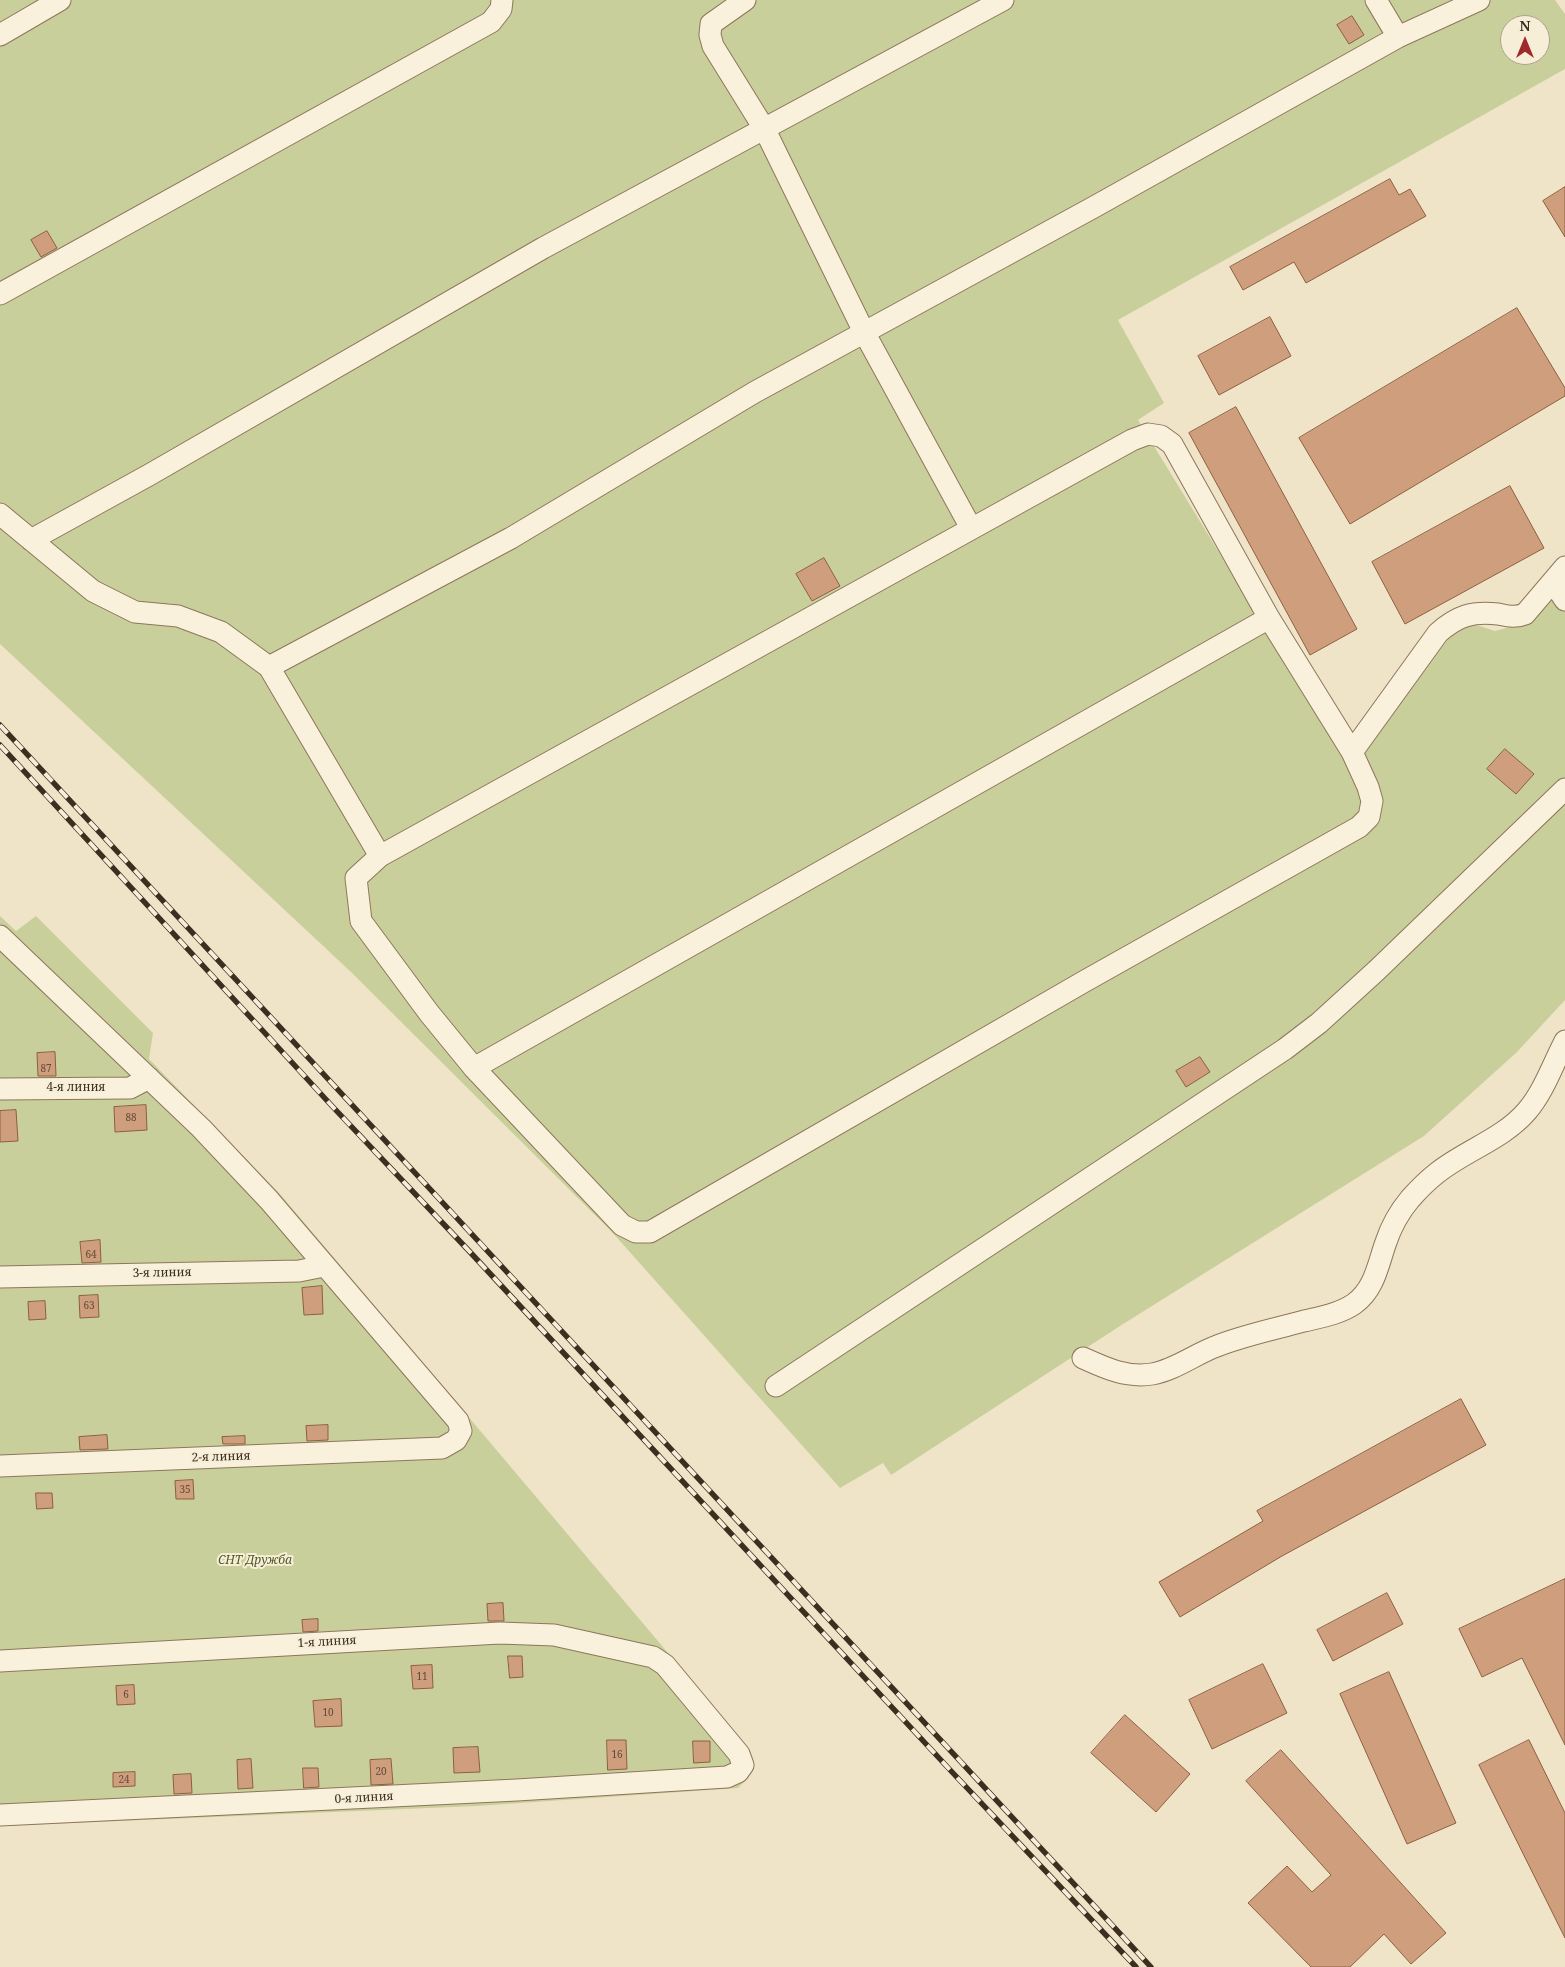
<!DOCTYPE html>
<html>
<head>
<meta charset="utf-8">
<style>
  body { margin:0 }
  #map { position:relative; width:1565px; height:1967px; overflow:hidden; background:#f0e4c8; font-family:"Noto Serif",serif }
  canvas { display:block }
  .north { position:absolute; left:1500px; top:15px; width:50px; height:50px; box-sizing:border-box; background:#f7eed8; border:1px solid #ada18e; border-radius:50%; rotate:0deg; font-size:14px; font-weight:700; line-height:20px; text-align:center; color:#3d2e20 }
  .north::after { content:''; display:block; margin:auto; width:18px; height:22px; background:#9e2a2b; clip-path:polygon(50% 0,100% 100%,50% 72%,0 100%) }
</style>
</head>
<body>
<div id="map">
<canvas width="1565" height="1967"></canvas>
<div class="north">N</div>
</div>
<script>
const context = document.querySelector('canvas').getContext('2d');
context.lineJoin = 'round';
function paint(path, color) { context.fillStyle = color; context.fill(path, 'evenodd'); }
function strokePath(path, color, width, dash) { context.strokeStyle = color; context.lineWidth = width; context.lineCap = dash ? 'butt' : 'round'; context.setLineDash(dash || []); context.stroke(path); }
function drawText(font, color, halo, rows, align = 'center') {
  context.font = font + ' "Noto Serif",serif'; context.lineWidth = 4; context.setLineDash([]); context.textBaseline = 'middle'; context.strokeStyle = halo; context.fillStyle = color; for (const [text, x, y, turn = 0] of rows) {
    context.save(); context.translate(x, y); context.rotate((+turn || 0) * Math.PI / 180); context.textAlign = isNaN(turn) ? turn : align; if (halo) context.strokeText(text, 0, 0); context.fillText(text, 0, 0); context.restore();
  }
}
paint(new Path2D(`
  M 0,0 L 1555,0 L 1565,14 L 1565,69 L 1118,320 L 1164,403 L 1138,420 L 1349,765 L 1371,743 L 1454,631 L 1470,623 L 1495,631 L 1514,626 L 1565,579 L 1565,1000 L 1517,1052 L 1424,1136 L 1120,1326 L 891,1475 L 883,1463 L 840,1488 L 611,1231 L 351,972 L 0,644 ZM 1510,25 L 1540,25 L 1540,55 L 1510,55 Z
  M 0,916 L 16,931 L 36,916 L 153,1033 L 149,1059 L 280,1194 L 745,1744 L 753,1760 L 748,1778 L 738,1788 L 477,1806 L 0,1826 Z`), '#c9cf9b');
const building = new Path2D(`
  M 1352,16 L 1364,35 L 1349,44 L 1337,25 Z
  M 1390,179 L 1399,195 L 1410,189 L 1426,216 L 1306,283 L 1294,262 L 1243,290 L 1230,267 Z
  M 1565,187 L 1565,237 L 1543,201 Z
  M 47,231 L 57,248 L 41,257 L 31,240 Z
  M 1517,308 L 1565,388 L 1565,396 L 1350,524 L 1299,438 Z
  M 1270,317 L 1291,356 L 1219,395 L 1198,356 Z
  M 1236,407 L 1357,629 L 1310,655 L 1189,433 Z
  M 1510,486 L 1544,548 L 1405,624 L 1372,562 Z
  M 824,558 L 840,586 L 812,601 L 796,574 Z
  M 1505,749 L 1534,774 L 1516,794 L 1487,769 Z
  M 55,1052 L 56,1076 L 38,1076 L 37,1053 Z
  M 1200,1057 L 1210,1072 L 1186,1087 L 1176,1071 Z
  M 146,1105 L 147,1130 L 115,1132 L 114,1107 Z
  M 16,1110 L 18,1141 L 0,1142 L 0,1111 Z
  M 100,1240 L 101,1262 L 82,1263 L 80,1242 Z
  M 322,1286 L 323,1314 L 304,1315 L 302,1288 Z
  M 98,1295 L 99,1317 L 80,1318 L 79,1296 Z
  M 45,1301 L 46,1319 L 29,1320 L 28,1302 Z
  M 1461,1399 L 1486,1445 L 1282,1556 L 1180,1617 L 1159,1582 L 1263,1521 L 1257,1511 Z
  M 328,1425 L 328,1440 L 307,1441 L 306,1426 Z
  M 107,1435 L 108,1449 L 80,1450 L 79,1437 Z
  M 245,1436 L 245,1444 L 223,1444 L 222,1437 Z
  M 193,1480 L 194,1499 L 176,1499 L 175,1481 Z
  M 36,1493 L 52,1493 L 53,1508 L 37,1509 Z
  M 1565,1579 L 1565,1745 L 1522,1658 L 1482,1677 L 1459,1629 Z
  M 1387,1593 L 1403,1624 L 1333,1661 L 1317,1630 Z
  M 503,1603 L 504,1621 L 488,1621 L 487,1604 Z
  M 318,1619 L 318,1631 L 303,1632 L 302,1620 Z
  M 508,1656 L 522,1656 L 523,1677 L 510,1678 Z
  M 1263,1664 L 1287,1713 L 1212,1749 L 1189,1700 Z
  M 432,1665 L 433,1688 L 413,1689 L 411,1666 Z
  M 1389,1672 L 1456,1823 L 1407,1844 L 1340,1694 Z
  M 134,1685 L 135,1704 L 117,1705 L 116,1686 Z
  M 341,1699 L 342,1726 L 315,1727 L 313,1701 Z
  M 1125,1715 L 1190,1774 L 1156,1812 L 1091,1753 Z
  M 607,1740 L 626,1740 L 627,1769 L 608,1770 Z
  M 1529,1740 L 1565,1813 L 1565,1938 L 1479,1765 Z
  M 693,1741 L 710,1741 L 710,1762 L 694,1763 Z
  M 478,1747 L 480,1772 L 454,1773 L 453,1748 Z
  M 1281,1750 L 1446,1933 L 1411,1964 L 1384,1934 L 1350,1967 L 1311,1967 L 1248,1903 L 1287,1866 L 1312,1892 L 1331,1875 L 1246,1781 Z
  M 251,1759 L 253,1788 L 238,1789 L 237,1760 Z
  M 391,1759 L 393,1784 L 371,1785 L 370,1760 Z
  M 303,1768 L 318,1768 L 319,1787 L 304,1788 Z
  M 135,1772 L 135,1786 L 113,1787 L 113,1773 Z
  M 191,1774 L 192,1793 L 174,1794 L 173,1775 Z`);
paint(building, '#cf9f7d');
strokePath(building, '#8d5f41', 1);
const minor = new Path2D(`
  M 745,0 L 711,24 L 710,35 L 713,46 L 765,130 L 864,332 L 971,528
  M 1376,0 L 1398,37
  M 0,35 L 60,0
  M 0,294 L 491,22 L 501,9 L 502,0
  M 1148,434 L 1161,436 L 1172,444 L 1269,618 L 1352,752 L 1368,787 L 1372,801 L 1369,817 L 1359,827 L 1085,981 L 650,1232 L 636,1232 L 622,1225 L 474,1068 L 429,1013 L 361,921 L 356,878 L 380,856 L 1132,440 Z
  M 0,514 L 93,591 L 135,612 L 178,616 L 221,632 L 269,667 L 380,856
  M 31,540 L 149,475 L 543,248 L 1003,0
  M 1553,582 L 1565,600
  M 269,667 L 511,538 L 755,392 L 1094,207 L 1398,37 L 1479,0
  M 1352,752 L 1438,633 C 1457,616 1472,611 1498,614 C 1508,616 1515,618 1525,614 L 1565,567
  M 0,936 L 201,1128 L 269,1200 L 458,1421 L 461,1431 L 456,1440 L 442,1448 L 0,1466
  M 474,1068 L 1269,618
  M 0,1089 L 130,1088 L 149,1078
  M 0,1277 L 299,1271 L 324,1266
  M 1083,1358 C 1105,1368 1126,1378 1152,1374 C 1175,1370 1195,1354 1217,1346 C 1245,1335 1275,1329 1304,1321 C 1321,1317 1339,1314 1354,1304 C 1375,1289 1378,1264 1386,1242 C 1391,1227 1400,1211 1410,1199 C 1418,1190 1428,1180 1437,1173 C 1466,1150 1503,1139 1527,1111 C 1544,1091 1553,1064 1565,1041
  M 776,1386 L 1285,1049 L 1319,1023 L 1376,971 L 1565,789
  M 0,1661 L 500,1633 L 554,1635 L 653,1657 L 665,1665 L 739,1754 L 743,1765 L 738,1772 L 727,1777 L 517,1790 L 0,1815`);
strokePath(minor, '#8d765c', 23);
strokePath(minor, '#faf1dc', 21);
const rail = new Path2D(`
  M 0,725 L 1151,1967
  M 0,745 L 332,1106 L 470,1252 L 952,1772 L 1136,1967`);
strokePath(rail, '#3d2e20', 5.5);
strokePath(rail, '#f7eed8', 4, [11]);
drawText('10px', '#624a37', null, [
  ["87",46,1069],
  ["88",131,1118],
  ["64",91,1255],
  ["63",89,1306],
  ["35",185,1490],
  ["11",422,1677],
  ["6",126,1695],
  ["10",328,1713],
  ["16",617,1755],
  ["20",381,1772],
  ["24",124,1780]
]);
drawText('12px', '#3d2e20', '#f7eed8', [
  ["4-я линия",76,1088],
  ["3-я линия",162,1273,-1],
  ["2-я линия",221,1457,-2],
  ["1-я линия",327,1642,-3],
  ["0-я линия",364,1798,-3]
]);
drawText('italic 12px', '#4d5a26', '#f7eed8', [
  ["СНТ Дружба",255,1561]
]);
</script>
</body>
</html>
